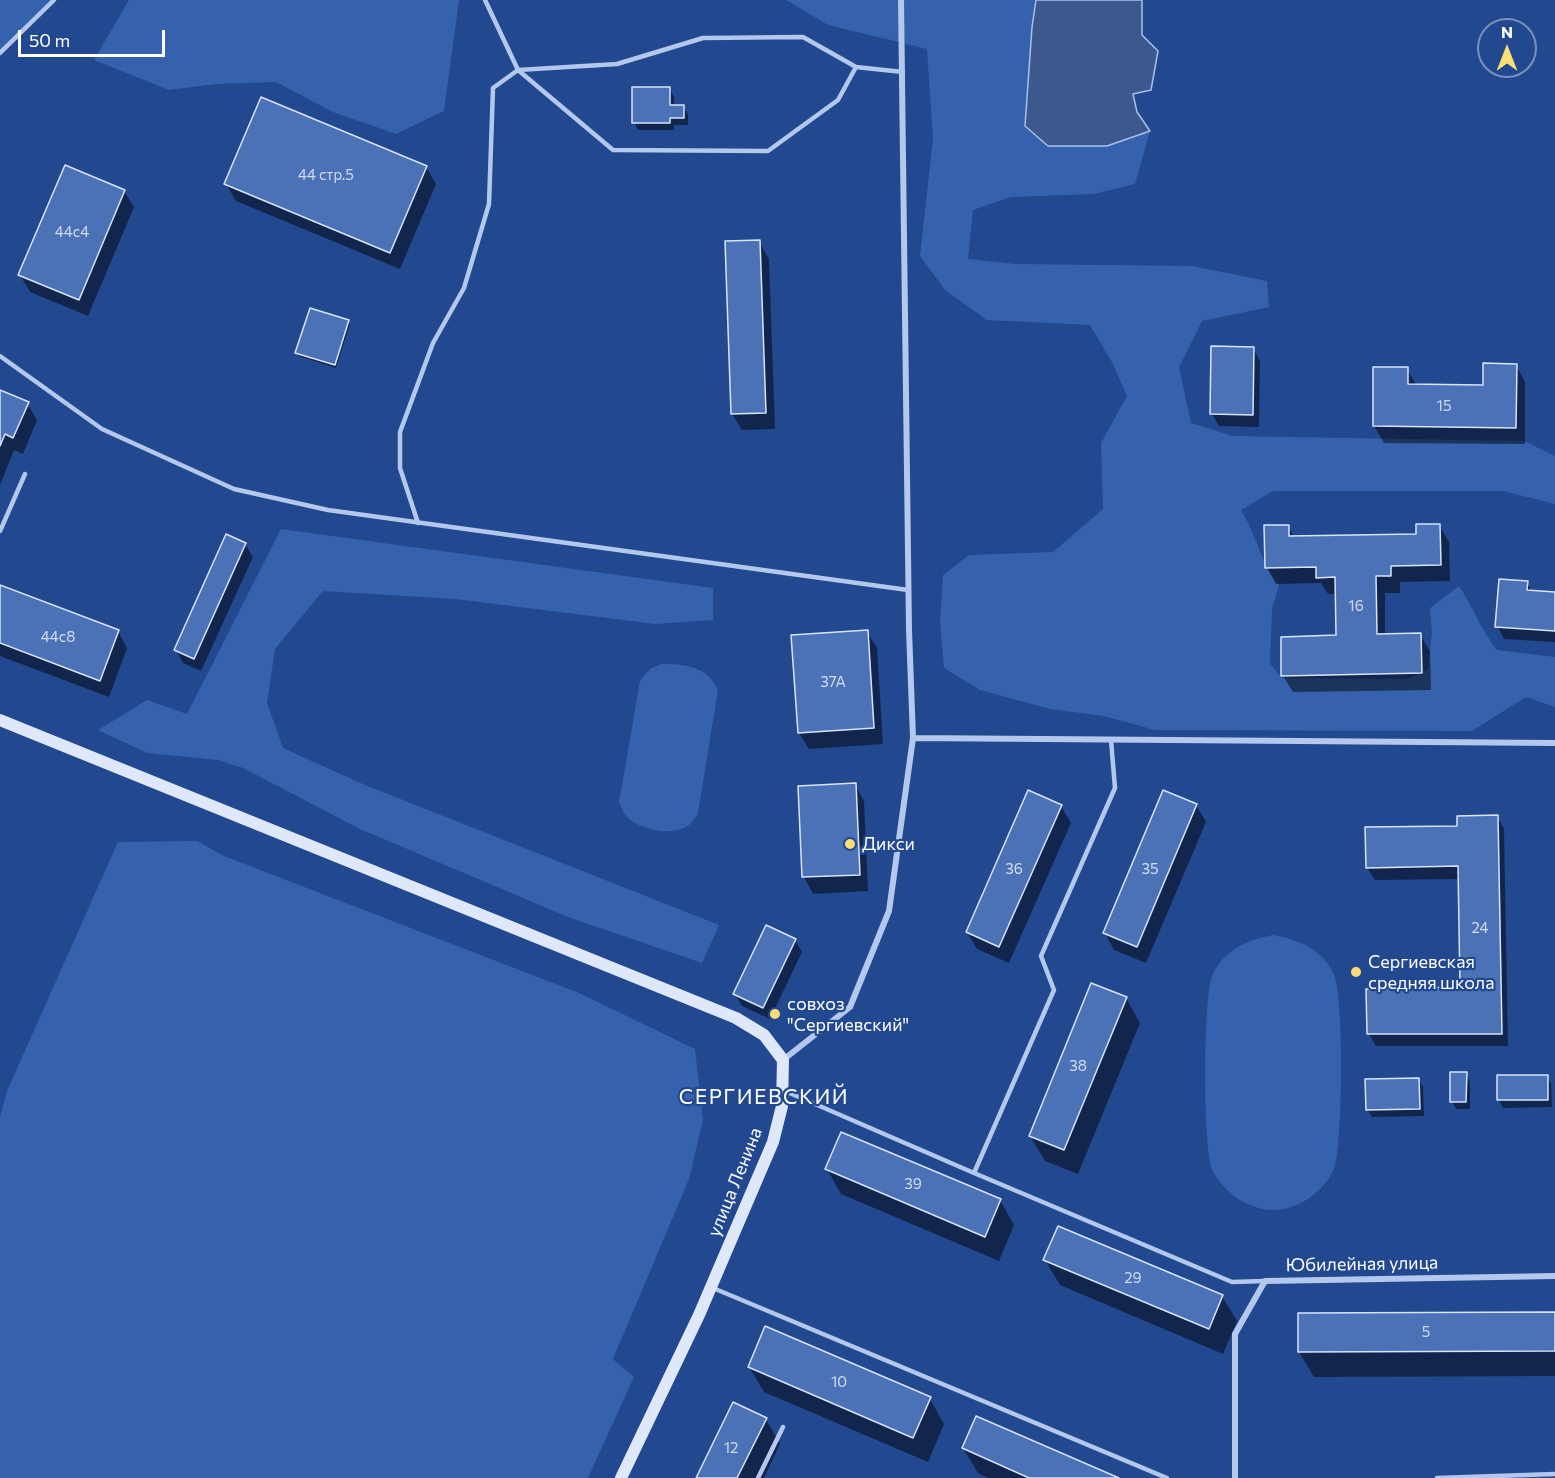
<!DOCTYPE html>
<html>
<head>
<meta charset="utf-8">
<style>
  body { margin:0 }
  #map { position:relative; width:1555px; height:1478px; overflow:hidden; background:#224890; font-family:Commissioner,sans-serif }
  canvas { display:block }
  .north { position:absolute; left:1477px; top:18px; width:60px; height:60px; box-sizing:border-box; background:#224890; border:2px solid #7a91bc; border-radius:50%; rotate:0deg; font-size:16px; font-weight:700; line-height:24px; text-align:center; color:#fff }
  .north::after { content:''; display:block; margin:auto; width:21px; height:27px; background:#f8de75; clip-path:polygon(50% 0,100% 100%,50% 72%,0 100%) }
  .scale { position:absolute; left:18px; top:30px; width:147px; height:27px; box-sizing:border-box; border:3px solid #fff; border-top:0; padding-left:8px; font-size:18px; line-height:21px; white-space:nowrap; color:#fff; -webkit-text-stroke:4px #224890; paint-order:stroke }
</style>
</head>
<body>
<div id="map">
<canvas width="1555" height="1478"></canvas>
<div class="north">N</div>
<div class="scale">50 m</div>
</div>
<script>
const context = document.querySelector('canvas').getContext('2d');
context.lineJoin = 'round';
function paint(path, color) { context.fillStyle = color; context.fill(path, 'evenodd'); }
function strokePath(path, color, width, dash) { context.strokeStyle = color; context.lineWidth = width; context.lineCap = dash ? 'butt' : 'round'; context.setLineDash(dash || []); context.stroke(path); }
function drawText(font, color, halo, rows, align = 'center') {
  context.font = font + ' Commissioner,sans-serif'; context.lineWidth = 4.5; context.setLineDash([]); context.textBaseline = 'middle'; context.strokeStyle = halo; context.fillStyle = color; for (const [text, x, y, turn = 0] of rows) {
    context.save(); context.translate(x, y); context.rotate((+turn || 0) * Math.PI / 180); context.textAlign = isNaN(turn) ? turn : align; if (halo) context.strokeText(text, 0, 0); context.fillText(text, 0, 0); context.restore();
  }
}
paint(new Path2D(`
  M 0,0 L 54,0 L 0,53 Z
  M 129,0 L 459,0 L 444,111 L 396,134 L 333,112 L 276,82 L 216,84 L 169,90 L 94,60 Z
  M 786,0 L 1036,0 L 1032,27 L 1025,126 L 1048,146 L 1107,146 L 1150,131 L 1135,184 L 1094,194 L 1011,197 L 973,210 L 968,259 L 1016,264 L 1192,266 L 1267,281 L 1269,307 L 1202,321 L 1179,367 L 1191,423 L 1233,436 L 1524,441 L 1555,456 L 1555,504 L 1503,491 L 1273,491 L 1241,510 C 1256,535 1261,562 1279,585 L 1272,609 L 1270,664 L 1282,678 L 1407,679 L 1428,669 L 1432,632 L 1430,608 L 1459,586 C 1474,608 1480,629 1497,650 L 1555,657 L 1555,707 L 1526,697 L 1472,731 L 1155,730 L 1104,716 L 1050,709 L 980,690 L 944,668 L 940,622 L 943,575 L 969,555 L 1053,552 L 1103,509 L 1101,443 L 1127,396 L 1113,364 L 1090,325 L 987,320 L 946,291 L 920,256 L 933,139 L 927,49 L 828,25 Z
  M 281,529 L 713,588 L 713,620 L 655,624 L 455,599 L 323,591 L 275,649 L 267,703 L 283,748 L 365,785 L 719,925 L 702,963 L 568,917 L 360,829 L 243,768 L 218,760 L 147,753 L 98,730 L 147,700 L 187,714 Z
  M 661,664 C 686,664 707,666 718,690 L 698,813 C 689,838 651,834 632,821 C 625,817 622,809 619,802 L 640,681 L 650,669 Z
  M 197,841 L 224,856 L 579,993 L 695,1049 L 703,1120 L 689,1179 L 613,1359 L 634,1377 L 588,1478 L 0,1478 L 0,1117 L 7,1091 L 118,842 Z
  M 1273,935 C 1299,940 1323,949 1334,975 C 1344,997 1343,1147 1334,1169 C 1324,1192 1298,1210 1273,1210 C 1249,1210 1222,1192 1212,1169 C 1203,1147 1203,998 1212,976 C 1224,949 1248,940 1273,935 Z`), '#3661ad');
const water = new Path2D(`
  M 1036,0 L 1142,0 L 1142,35 L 1158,51 L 1151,90 L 1133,94 L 1137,112 L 1150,131 L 1107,146 L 1048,146 L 1025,126 L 1032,27 Z`);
paint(water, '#3d588d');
strokePath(water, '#a7c1ed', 1.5);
paint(new Path2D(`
  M 670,89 L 674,97 L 674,106 L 683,106 L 688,114 L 688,125 L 674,125 L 674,130 L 638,130 L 634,122 Z
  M 426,167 L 436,184 L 400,269 L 236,201 L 226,184 Z
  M 124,191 L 134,207 L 88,316 L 30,292 L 20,275 Z
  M 759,242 L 769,259 L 775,429 L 742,430 L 732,414 Z
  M 348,321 L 350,324 L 336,368 L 299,356 L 297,353 Z
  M 1253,348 L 1260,361 L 1259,427 L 1219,426 L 1212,414 Z
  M 1516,365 L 1525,382 L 1525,444 L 1384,443 L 1374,426 L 1407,369 L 1417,386 L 1485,387 Z
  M 0,392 L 27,403 L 37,420 L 23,454 L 14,450 L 0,485 Z
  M 1439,525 L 1449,542 L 1450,581 L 1400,582 L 1400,593 L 1385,593 L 1385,635 L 1420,635 L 1430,651 L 1431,690 L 1293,692 L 1283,676 L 1338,637 L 1337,594 L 1328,594 L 1321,583 L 1276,584 L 1267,568 L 1288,526 L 1295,538 L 1417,535 Z
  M 245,544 L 253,557 L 201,671 L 183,663 L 176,650 Z
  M 1527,583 L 1532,591 L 1555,593 L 1555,642 L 1504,639 L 1497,626 Z
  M 0,587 L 118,631 L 127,648 L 109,697 L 0,656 Z
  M 867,632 L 877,648 L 883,744 L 809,749 L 799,733 Z
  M 855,785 L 864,801 L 868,891 L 813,894 L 804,877 Z
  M 1196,805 L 1206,822 L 1146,963 L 1114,950 L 1105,933 Z
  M 1061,806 L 1071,823 L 1009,963 L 977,949 L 967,932 Z
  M 1497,816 L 1504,829 L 1508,1046 L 1376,1046 L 1369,1034 L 1462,989 L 1460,879 L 1375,880 L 1367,868 L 1459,827 Z
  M 795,940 L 802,952 L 770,1019 L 742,1006 L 735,994 Z
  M 1126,998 L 1140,1023 L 1078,1174 L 1045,1161 L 1030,1136 Z
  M 1466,1074 L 1470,1082 L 1470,1109 L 1456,1109 L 1452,1101 Z
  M 1547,1076 L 1551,1084 L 1552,1107 L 1503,1108 L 1499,1100 Z
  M 1418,1079 L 1423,1087 L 1424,1116 L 1372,1117 L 1367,1109 Z
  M 827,1169 L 1000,1200 L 1014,1225 L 999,1261 L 841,1194 Z
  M 1045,1260 L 1222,1296 L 1237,1321 L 1223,1354 L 1060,1285 Z
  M 1299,1314 L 1555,1314 L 1555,1376 L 1314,1377 L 1299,1352 Z
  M 749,1367 L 930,1399 L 944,1424 L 928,1462 L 764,1392 Z
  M 766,1419 L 780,1444 L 764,1478 L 697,1478 Z
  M 963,1448 L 1115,1478 L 988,1478 L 978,1473 Z`), '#0007');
const building = new Path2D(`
  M 632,87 L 670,87 L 670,105 L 684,105 L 684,118 L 670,118 L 670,123 L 632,123 Z
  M 261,97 L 427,166 L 390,253 L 224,184 Z
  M 65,165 L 125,190 L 79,300 L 18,275 Z
  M 760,240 L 766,413 L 731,414 L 725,241 Z
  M 310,308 L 349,320 L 335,365 L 295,353 Z
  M 1211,346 L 1254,347 L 1253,415 L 1210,414 Z
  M 1483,363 L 1517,364 L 1516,428 L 1373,426 L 1373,367 L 1408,367 L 1408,384 L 1483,385 Z
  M 0,390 L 29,402 L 13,438 L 5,434 L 0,446 Z
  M 1416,524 L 1440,524 L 1441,565 L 1391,566 L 1391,576 L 1376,576 L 1377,634 L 1421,633 L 1422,673 L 1281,676 L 1281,637 L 1336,635 L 1335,577 L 1316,578 L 1316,567 L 1265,568 L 1264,525 L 1289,525 L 1289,536 L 1416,534 Z
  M 226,534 L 246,543 L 194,659 L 174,650 Z
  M 1499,579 L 1528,581 L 1527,590 L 1555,592 L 1555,631 L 1495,627 Z
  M 0,585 L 119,630 L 100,681 L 0,643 Z
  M 868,630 L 874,728 L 798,733 L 791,635 Z
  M 856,783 L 860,875 L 802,877 L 798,786 Z
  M 1028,790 L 1062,805 L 999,947 L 966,932 Z
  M 1163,790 L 1197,804 L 1137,947 L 1103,933 Z
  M 1498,815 L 1502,1034 L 1367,1034 L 1366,989 L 1460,987 L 1458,866 L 1366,868 L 1365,827 L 1457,826 L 1457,816 Z
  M 766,925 L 796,939 L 763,1008 L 733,994 Z
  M 1091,983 L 1127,997 L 1064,1150 L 1029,1136 Z
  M 1450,1072 L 1467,1072 L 1466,1102 L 1450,1102 Z
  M 1497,1075 L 1548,1075 L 1548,1100 L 1497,1100 Z
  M 1419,1078 L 1420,1109 L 1366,1110 L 1365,1079 Z
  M 841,1132 L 1001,1199 L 985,1237 L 825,1169 Z
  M 1058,1226 L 1223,1295 L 1209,1329 L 1043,1260 Z
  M 1555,1312 L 1555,1351 L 1298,1352 L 1298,1313 Z
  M 765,1326 L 931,1397 L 913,1438 L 748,1367 Z
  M 733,1402 L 767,1418 L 737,1478 L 696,1478 Z
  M 976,1416 L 1119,1478 L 1029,1478 L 962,1448 Z`);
paint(building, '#4b71b7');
strokePath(building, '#d8e4f9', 1.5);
strokePath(new Path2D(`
  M 485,0 L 518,70 L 613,150 L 768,151 L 838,100 L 856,67
  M 0,53 L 54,0
  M 0,356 L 102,429 L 234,489 L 328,510 L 908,590
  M 418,523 L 400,468 L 400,432 L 433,343 L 464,288 L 489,204 L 493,88 L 518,70 L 617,64 L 703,38 L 803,37 L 856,67 L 903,72
  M 0,531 L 25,474
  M 785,1091 L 974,1173 L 1054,990 L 1041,956 L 1115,788 L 1111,740
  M 974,1173 L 1232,1282 L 1265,1281
  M 713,1288 L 1167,1478
  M 758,1478 L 783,1427
  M 1437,1478 L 1555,1474`), '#b3c8ec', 4.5);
strokePath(new Path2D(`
  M 913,738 L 1555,743
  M 783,1060 L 850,1007 L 889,911 L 913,738 L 909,630 L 901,0
  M 1235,1478 L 1235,1334 L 1265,1281 L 1555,1276`), '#b3c8ec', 6);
strokePath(new Path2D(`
  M 0,720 L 736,1018 L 764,1035 L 783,1060 L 782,1106 L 773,1142 L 699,1315 L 621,1478`), '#dfe8fa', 12);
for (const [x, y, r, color] of [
  [850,844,6,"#f8de75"],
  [1356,972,6,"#f8de75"],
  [775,1014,6,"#f8de75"]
]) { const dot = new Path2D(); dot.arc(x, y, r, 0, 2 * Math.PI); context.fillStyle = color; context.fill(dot); strokePath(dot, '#224890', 2); }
drawText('15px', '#d2dced', null, [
  ["44 стр.5",326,175],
  ["44с4",72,232],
  ["15",1444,406],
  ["16",1356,606],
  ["44с8",58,637],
  ["37А",833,682],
  ["36",1014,869],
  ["35",1150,869],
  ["24",1480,928],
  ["38",1078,1066],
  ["39",913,1184],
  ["29",1133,1278],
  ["5",1426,1332],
  ["10",839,1382],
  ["12",731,1448]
]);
drawText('18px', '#fff', '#224890', [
  ["Дикси",862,844],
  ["Сергиевская",1368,962],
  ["средняя школа",1368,983],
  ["совхоз",787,1004],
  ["\"Сергиевский\"",787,1025]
], 'left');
drawText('18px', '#fff', '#224890', [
  ["улица Ленина",735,1182,-68],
  ["Юбилейная улица",1362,1264,-1]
]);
context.letterSpacing = '1.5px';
drawText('21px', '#fff', '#224890', [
  ["СЕРГИЕВСКИЙ",764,1097]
]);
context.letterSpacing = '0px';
</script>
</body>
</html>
